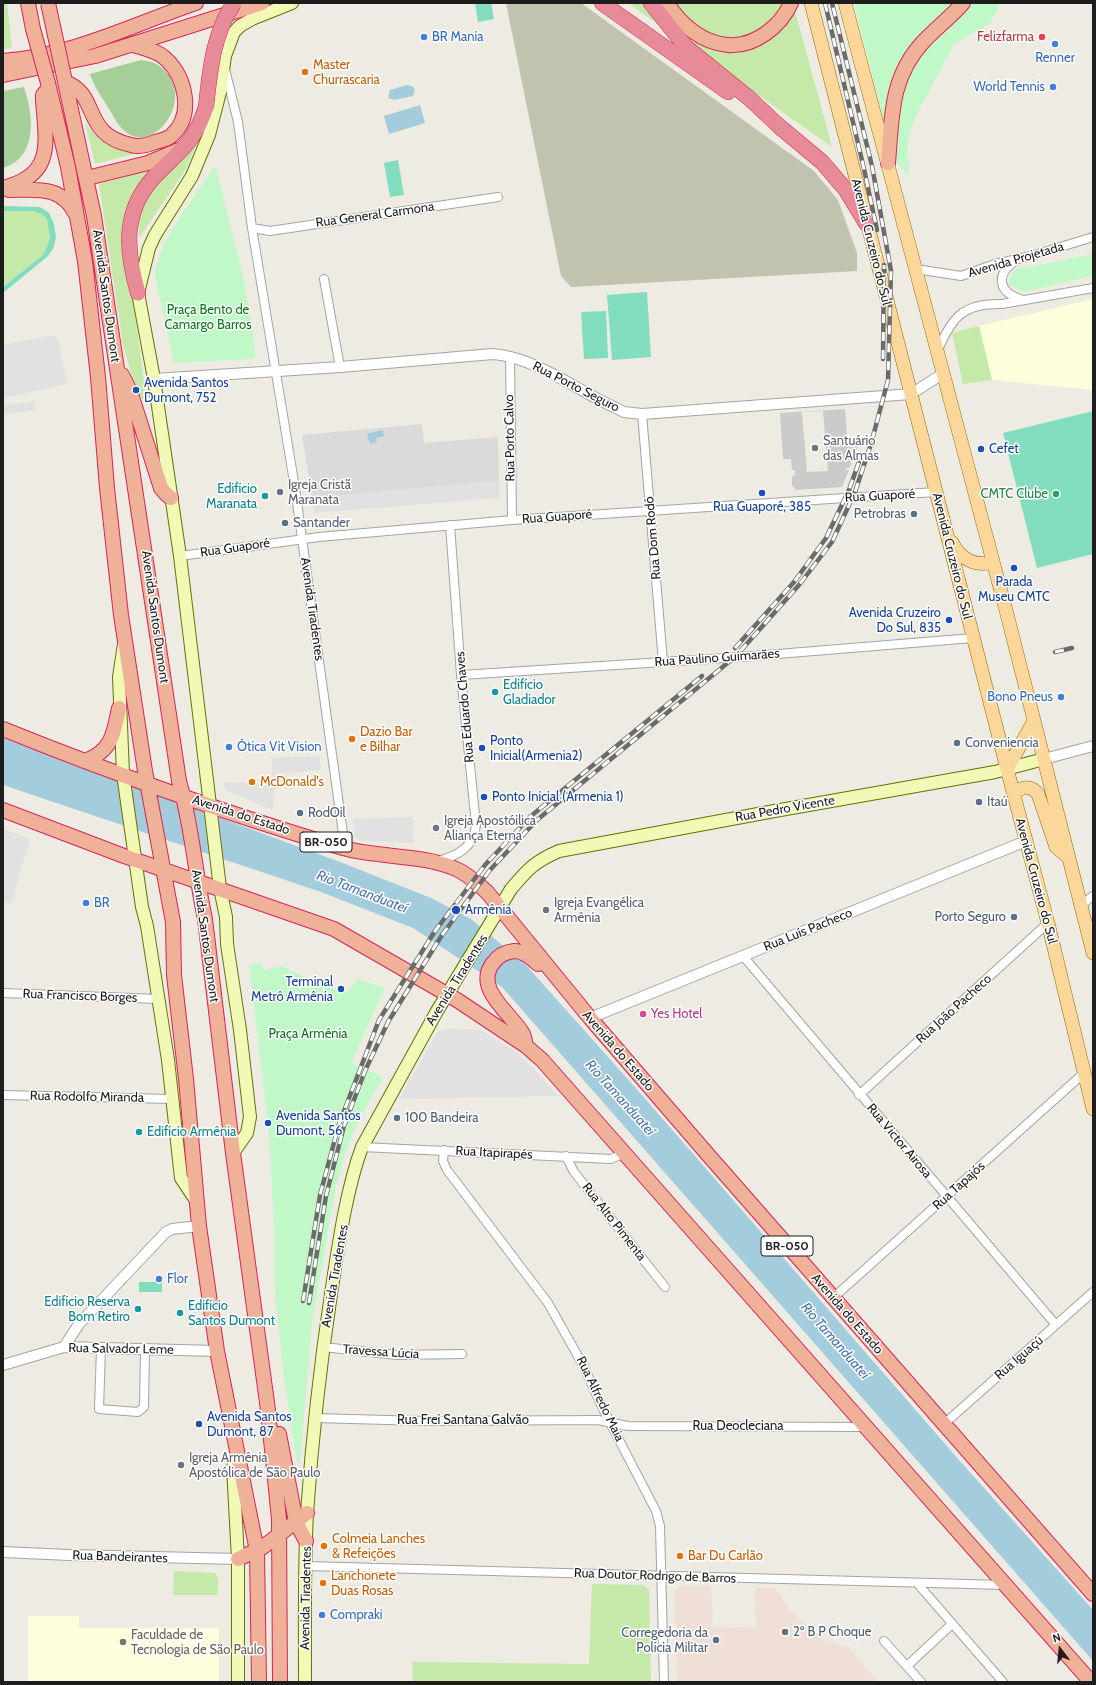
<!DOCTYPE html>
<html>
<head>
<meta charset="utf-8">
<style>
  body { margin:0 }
  #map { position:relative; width:1096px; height:1685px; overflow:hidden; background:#eeebe3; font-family:Cabin,sans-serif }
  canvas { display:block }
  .frame { position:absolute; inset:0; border:4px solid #1d1d1d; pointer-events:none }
  .north { position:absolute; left:1040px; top:1629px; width:40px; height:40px; -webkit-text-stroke:3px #fff; paint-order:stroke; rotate:344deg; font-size:11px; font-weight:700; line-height:16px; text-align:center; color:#1d1d1d }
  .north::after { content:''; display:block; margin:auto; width:14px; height:18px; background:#1d1d1d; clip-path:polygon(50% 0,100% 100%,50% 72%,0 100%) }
</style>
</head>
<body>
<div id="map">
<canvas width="1096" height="1685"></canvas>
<div class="frame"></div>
<div class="north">N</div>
</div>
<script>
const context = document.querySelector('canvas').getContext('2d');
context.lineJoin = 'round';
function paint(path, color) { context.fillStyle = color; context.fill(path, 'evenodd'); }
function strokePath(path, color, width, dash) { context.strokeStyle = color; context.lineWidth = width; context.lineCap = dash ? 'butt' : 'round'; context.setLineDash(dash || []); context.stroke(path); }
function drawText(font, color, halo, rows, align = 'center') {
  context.font = font + ' Cabin,sans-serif'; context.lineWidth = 3; context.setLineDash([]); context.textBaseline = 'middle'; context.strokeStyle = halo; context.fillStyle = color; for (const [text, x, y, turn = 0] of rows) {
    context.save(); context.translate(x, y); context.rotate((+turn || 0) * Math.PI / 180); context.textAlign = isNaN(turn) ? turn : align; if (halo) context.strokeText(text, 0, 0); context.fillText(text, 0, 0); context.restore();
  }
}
paint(new Path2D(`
  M 422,424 L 424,443 L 498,437 L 499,481 L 312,498 L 302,435 Z`), '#dbdada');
paint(new Path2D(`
  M 1093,299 L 1093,390 L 992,380 L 979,326 Z
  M 28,1616 L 79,1616 L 79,1628 L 219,1628 L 219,1682 L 28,1682 Z`), '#fdffdc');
paint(new Path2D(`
  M 845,409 L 848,447 L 858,446 L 856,451 L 848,451 L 849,460 L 852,460 L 850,467 L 846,468 L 846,470 L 849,470 L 842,487 L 796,490 L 792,485 L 792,476 L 795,475 L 795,470 L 792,470 L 791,459 L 783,459 L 780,413 ZM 823,411 L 828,471 L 807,472 L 802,412 Z`), '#cbcbcb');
paint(new Path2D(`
  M 680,1586 L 711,1586 L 713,1628 L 756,1627 L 755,1588 L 775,1588 L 791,1611 L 802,1621 L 822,1639 L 849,1648 L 878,1682 L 677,1682 L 675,1591 Z`), '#f0dfd6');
paint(new Path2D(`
  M 506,3 L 581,3 L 814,171 L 838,200 L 857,253 L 857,271 L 571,287 L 561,276 Z`), '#c2c3af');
paint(new Path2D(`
  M 3,3 L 7,3 L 12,48 L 3,49 Z
  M 628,3 L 793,3 L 832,147 Z
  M 85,123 C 103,146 110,148 139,153 L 95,164 Z
  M 200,136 L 186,169 L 139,238 L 139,217 L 144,196 Z
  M 154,169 L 127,206 L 124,227 L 147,406 L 136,390 L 123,345 L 99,184 Z
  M 3,211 L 33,211 L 42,214 L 47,219 L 50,239 L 43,255 L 3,287 Z
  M 979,326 L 992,380 L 963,384 L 952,333 Z
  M 174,1571 L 215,1573 L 218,1579 L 218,1595 L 173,1595 Z
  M 592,1584 L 643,1585 L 649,1590 L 651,1682 L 413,1682 L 412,1662 L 589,1664 Z`), '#c5e9a9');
paint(new Path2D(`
  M 141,60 C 146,61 154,62 158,65 C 199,92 158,154 127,133 C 119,128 114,117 109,109 C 102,97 94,87 90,74 Z
  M 24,87 C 33,114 39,157 3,168 L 3,91 Z`), '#a5ce98');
paint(new Path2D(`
  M 854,3 L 1000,3 L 990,24 L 954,44 L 922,104 L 913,123 L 907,145 L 909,176 L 894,160 Z
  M 215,165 L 241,267 L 252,324 L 255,355 L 254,358 L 251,359 L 174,363 L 155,276 C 157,241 197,195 215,165 Z
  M 1093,254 L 1093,276 L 1024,292 L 1008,284 L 1014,270 Z
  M 261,963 L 264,970 L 281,966 L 329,988 L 348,992 L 357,979 L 385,988 L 351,1063 L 383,1077 L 356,1126 L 345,1154 L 335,1191 L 312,1323 L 299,1472 L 284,1378 L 275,1294 L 274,1225 L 269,1133 L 249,965 Z`), '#c0f9c7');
paint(new Path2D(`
  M 475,3 L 491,3 L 494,19 L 478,22 Z
  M 398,160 L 404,195 L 390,197 L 384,163 Z
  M 3,206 L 40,207 L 49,213 L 54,224 L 56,237 L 53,249 L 48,256 L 3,293 L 3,287 L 43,255 L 50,239 L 47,219 L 42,214 L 33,211 L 3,211 Z
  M 647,292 L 651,357 L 612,360 L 607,295 Z
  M 606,311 L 608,358 L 584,359 L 581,312 Z
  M 1093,411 L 1093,554 L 1037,568 L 1003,433 Z
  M 139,1282 L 162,1282 L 162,1292 L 139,1292 Z`), '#81ddbe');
paint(new Path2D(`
  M 52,335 L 58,339 L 67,384 L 3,398 L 3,345 Z
  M 34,401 L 35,410 L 3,415 L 3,406 Z
  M 499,481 L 500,498 L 314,513 L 312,498 Z
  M 319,756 L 321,770 L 281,773 L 280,788 L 274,789 L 273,810 L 225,790 L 224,782 L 272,784 L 272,758 Z
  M 413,817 L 414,843 L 361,841 L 355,837 L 353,819 Z
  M 3,829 L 30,839 L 11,903 L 3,902 Z
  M 451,1029 L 481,1030 L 516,1052 L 534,1069 L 558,1096 L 399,1099 L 436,1034 L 439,1031 Z`), '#e1e1e1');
paint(new Path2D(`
  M 407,85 L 412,86 L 415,90 L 413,96 L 394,100 L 388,98 L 390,90 Z
  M 420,105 L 425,123 L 389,134 L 384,116 Z
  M 383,430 L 384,436 L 376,438 L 377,442 L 370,444 L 367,434 Z
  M 3,738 L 340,862 L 431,898 L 471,919 L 525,964 L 641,1094 L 959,1460 L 1093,1610 L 1093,1661 L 502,987 L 413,928 L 321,892 L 3,785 Z`), '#a3ccdc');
const minor = new Path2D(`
  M 225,69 L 238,122 L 252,228 L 295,488 L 345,848
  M 252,228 L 270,231 L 498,197
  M 1015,261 C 994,276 999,293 1023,300
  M 916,269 L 961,276 L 995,264 L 1031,256 L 1093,237
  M 324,279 L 340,367
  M 938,350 C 952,317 963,303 1002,304 L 1093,288
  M 510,356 L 512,520
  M 642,414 L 663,662
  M 180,556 L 319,537 L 512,520 L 936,492
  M 461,675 L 741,657 L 973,638
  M 437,861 C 458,856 474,847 476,825 L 461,675 L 450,525
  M 1081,905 L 1093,896
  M 743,956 L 1056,1325
  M 3,993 L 158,999
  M 3,1095 L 172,1099
  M 859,1095 L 1048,923
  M 362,1147 L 611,1159 L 624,1153
  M 444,1150 L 443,1161 L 447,1170 L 548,1303 L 583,1365 L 604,1411 L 656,1511 L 660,1526 L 664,1682
  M 566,1156 L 574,1172 L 665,1287
  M 833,1298 L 1084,1073
  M 323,1347 L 397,1355 L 462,1354
  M 101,1348 L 99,1409 L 138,1412 L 144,1407 L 145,1349
  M 315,1418 L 423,1421 L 598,1420 L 628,1426 L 865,1427
  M 944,1424 L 1093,1292
  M 306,1566 L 1005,1585
  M 917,1583 L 1003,1682
  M 884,1641 L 921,1682
  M 907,1666 L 952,1624`);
const tertiary = new Path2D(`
  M 154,379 L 340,367 L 493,354 C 537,358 574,389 614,407 L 624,412 L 642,414 L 911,394 L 944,373
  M 1044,759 L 1093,746
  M 590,1018 L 1026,841
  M 64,1347 L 79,1324 L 166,1232 L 172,1229 L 199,1226
  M 3,1365 L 64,1347 L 217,1351
  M 3,1552 L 69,1555 L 238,1559`);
const secondary = new Path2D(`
  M 124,644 L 119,677 L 123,774 L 142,907 L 147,926 L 168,1060 L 181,1178 L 195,1199
  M 233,1153 L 247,1133 L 250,1117 L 240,1030 L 227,944 L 226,917 L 220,888 L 180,556 L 154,379 L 138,293 L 149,248 L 155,235 L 192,176 L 209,135 L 220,92 L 225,56 L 234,32 L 240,26 L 252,19 L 292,3
  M 238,1682 L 238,1559 L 233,1467 L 238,1454
  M 305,1682 C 305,1626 304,1569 307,1513 C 312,1440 320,1367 331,1294 C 338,1248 346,1190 362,1147 L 437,1011 L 511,889 C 528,869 534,862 559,851 L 769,812 L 995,772 L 1044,759`);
const primary = new Path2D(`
  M 811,3 L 1007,769 L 1048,923 L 1093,1109
  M 845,3 L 1008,618 L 1093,953
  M 952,542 C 960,559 975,567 993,562
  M 1007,769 L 1034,721
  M 1013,792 C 1022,788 1030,784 1038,794 L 1056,847 L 1069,858`);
const trunk = new Path2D(`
  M 28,3 L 33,29
  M 667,3 C 680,24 702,43 728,45 C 755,47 781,26 791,3
  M 3,61 C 71,56 132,25 196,3
  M 3,75 L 95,56 L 262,3
  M 64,77 L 94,216 L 179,781 C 192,825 195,873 205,919 L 233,1153 L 268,1410 L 279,1519 L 280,1682
  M 65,82 C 100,94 81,135 131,145 C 138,147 148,145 155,142 C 160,141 168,139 172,135 C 194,115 186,78 166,59 C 158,51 144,48 133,45
  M 48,83 L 68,167 L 85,261 L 98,377 L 107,488 L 121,615 L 145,771 L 173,922 L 174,975 L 186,1079 L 199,1226 L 217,1351 L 257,1551 L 259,1682
  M 888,163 C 892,117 890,78 923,42 C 936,28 951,17 963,3
  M 87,178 L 148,163 L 179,150
  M 3,188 C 55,175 46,143 43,100 L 43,95 L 49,88
  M 9,190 C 36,190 61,185 75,213
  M 122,375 L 130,391 L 161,488 L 166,494 L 171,498
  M 3,729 C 114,774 228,814 343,848 C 380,858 421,854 456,869 C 468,874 478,884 487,892 L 590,1018 L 710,1157 L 1093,1594
  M 84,761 C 112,752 114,733 119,708
  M 3,810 L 124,856 L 334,929 L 457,1000 L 526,1046 L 542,1060 L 1091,1682
  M 526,1046 C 525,1043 525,1038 523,1034 C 512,1014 473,989 493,963 C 498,956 505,952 514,951 C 524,951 531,958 538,964
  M 279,1434 L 296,1522 L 306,1541
  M 238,1559 L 263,1547 L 307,1513`);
const motorway = new Path2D(`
  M 602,3 L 728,92
  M 651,3 L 686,47 L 749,98 L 780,127 L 822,162 L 846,190 L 866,223
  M 138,293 C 126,251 122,212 154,177 C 179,151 194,144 206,107`);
strokePath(minor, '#a4a4a4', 10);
strokePath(tertiary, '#a4a4a4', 12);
strokePath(secondary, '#617305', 14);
strokePath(primary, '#956c01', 14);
strokePath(trunk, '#d82559', 16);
strokePath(motorway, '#d82559', 16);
strokePath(minor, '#fff', 8);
strokePath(tertiary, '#fff', 10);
strokePath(secondary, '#f2f9b7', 12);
strokePath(primary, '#fbd79b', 13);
strokePath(trunk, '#f0b199', 14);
strokePath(motorway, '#e68b97', 15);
const rail = new Path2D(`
  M 825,3 L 864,169 L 877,230
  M 883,359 L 884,265
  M 735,648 L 794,582 L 826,538 L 849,490 L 861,456
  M 1055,652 L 1072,648
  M 303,1301 L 320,1195 L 339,1124 L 379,1020 L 435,931 L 485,865 L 531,816 L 702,676
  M 309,1303 L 326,1196 L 344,1126 L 365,1071 L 388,1022 L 442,935 L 490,870 L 537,820 L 736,656 L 799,585 L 832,542 L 855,492 L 871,444 L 888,380 L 891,271 L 872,166 L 832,3`);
strokePath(rail, '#6b6b6b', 4.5);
strokePath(rail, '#fff', 3, [9]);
const trunkBridge = new Path2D(`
  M 48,3 L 64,77
  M 33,29 L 48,83`);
const motorwayBridge = new Path2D(`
  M 206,107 C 210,70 213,34 234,3`);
strokePath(trunkBridge, '#d82559', 16, []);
strokePath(motorwayBridge, '#d82559', 16, []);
strokePath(trunkBridge, '#f0b199', 14);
strokePath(motorwayBridge, '#e68b97', 15);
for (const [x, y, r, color] of [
  [424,37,4,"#3f7fe0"],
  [1042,37,4,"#e0444e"],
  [1055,44,4,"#3f7fe0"],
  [305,72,4,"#e8710a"],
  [1053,87,4,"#3f7fe0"],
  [136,390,4,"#1a4fb4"],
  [815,448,4,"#6b7280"],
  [981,449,4,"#1a4fb4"],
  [280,492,4,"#6b7280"],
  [762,493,4,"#1a4fb4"],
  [1056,494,4,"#2e9e5b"],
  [265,496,4,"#0f9aa8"],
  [914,514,4,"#5c6f8a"],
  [285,523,4,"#5c6f8a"],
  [1014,568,4,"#1a4fb4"],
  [949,620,4,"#1a4fb4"],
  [495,692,4,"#0f9aa8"],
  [1061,697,4,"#3f7fe0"],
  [352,739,4,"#e8710a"],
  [957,743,4,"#5c6f8a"],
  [229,747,4,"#3f7fe0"],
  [482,748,4,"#1a4fb4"],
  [252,782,4,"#e8710a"],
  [484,797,4,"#1a4fb4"],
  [979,802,4,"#5c6f8a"],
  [300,813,4,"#5c6f8a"],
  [436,828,4,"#6b7280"],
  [86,903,4,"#3f7fe0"],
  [456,910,5,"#1a4fb4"],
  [546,910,4,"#6b7280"],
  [1014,917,4,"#5c6f8a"],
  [341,989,4,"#1a4fb4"],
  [643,1014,4,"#d1479c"],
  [397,1118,4,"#5c6f8a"],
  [268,1123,4,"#1a4fb4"],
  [139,1132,4,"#0f9aa8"],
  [159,1279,4,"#3f7fe0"],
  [138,1309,4,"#0f9aa8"],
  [180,1313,4,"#0f9aa8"],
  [199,1424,4,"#1a4fb4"],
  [181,1465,4,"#6b7280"],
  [324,1546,4,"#e8710a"],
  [680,1556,4,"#e8710a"],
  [323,1583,4,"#e8710a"],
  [322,1615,4,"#3f7fe0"],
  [785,1632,4,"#5c6f8a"],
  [716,1640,4,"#5c6f8a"],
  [123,1642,4,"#8d6e63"]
]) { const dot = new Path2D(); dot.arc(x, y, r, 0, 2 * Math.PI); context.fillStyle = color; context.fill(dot); strokePath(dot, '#fff', 1.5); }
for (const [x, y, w] of [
  [326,842,52],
  [787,1246,52]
]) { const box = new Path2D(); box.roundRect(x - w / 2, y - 10, w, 20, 3); context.fillStyle = '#fff'; context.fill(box); strokePath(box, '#1d1d1d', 1); }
drawText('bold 12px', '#1d1d1d', null, [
  ["BR-050",326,842],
  ["BR-050",787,1246]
]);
drawText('13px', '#366cbe', '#fff', [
  ["BR Mania",432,37],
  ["Renner",1055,58,"center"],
  ["World Tennis",1045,87,"right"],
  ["Bono Pneus",1053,697,"right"],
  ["Ótica Vit Vision",237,747],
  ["BR",94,903],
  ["Flor",167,1279],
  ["Compraki",330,1615]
], 'left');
drawText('13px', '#be3a42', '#fff', [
  ["Felizfarma",1034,37]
], 'right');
drawText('13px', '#c56008', '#fff', [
  ["Master",313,65],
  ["Churrascaria",313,80],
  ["Dazio Bar",360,732],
  ["e Bilhar",360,747],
  ["McDonald's",260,782],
  ["Colmeia Lanches",332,1539],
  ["& Refeições",332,1554],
  ["Bar Du Carlão",688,1556],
  ["Lanchonete",331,1576],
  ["Duas Rosas",331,1591]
], 'left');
drawText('13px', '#1d1d1d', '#fff', [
  ["Rua General Carmona",375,215,-8],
  ["Avenida Cruzeiro do Sul",871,242,76],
  ["Avenida Projetada",1016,260,-16],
  ["Avenida Santos Dumont",106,296,82],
  ["Rua Porto Seguro",576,387,27],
  ["Rua Porto Calvo",510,438,-91],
  ["Rua Guaporé",880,496,-3],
  ["Rua Guaporé",557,517,-4],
  ["Rua Dom Rodó",653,538,-95],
  ["Rua Guaporé",235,548,-8],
  ["Avenida Cruzeiro do Sul",952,556,76],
  ["Avenida Tiradentes",312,609,82],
  ["Avenida Santos Dumont",155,617,82],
  ["Rua Paulino Guimarães",717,658,-4],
  ["Rua Eduardo Chaves",465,707,-95],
  ["Rua Pedro Vicente",785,809,-10],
  ["Avenida do Estado",241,815,18],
  ["Avenida Cruzeiro do Sul",1036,881,75],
  ["Rua Luís Pacheco",808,930,-22],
  ["Avenida Santos Dumont",205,936,82],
  ["Avenida Tiradentes",457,980,-58],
  ["Rua Francisco Borges",80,996,2],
  ["Rua João Pacheco",954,1009,-42],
  ["Avenida do Estado",618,1051,49],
  ["Rua Rodolfo Miranda",87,1097,1],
  ["Rua Victor Airosa",899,1141,50],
  ["Rua Itapirapés",494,1153,3],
  ["Rua Tapajós",959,1186,-42],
  ["Rua Alto Pimenta",614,1222,52],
  ["Avenida Tiradentes",335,1276,-80],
  ["Avenida do Estado",847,1314,49],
  ["Rua Salvador Leme",121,1349,1],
  ["Travessa Lúcia",381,1352,4],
  ["Rua Iguaçú",1019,1358,-41],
  ["Rua Alfredo Maia",600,1399,64],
  ["Rua Frei Santana Galvão",463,1420],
  ["Rua Deocleciana",738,1426],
  ["Rua Bandeirantes",120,1557,2],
  ["Rua Doutor Rodrigo de Barros",655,1576,2],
  ["Avenida Tiradentes",306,1598,-89]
]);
drawText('13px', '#0c7a1b', '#fff', [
  ["Praça Bento de",208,310],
  ["Camargo Barros",208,325],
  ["Praça Armênia",308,1034]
]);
drawText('13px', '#164399', '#fff', [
  ["Avenida Santos",144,383],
  ["Dumont, 752",144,398],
  ["Cefet",989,449],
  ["Rua Guaporé, 385",762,507,"center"],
  ["Parada",1014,582,"center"],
  ["Museu CMTC",1014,597,"center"],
  ["Avenida Cruzeiro",941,613,"right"],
  ["Do Sul, 835",941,628,"right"],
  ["Ponto",490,741],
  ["Inicial(Armenia2)",490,756],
  ["Ponto Inicial (Armenia 1)",492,797],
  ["Armênia",465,910],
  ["Terminal",333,982,"right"],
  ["Metrô Armênia",333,997,"right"],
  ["Avenida Santos",276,1116],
  ["Dumont, 56",276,1131],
  ["Avenida Santos",207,1417],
  ["Dumont, 87",207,1432]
], 'left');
drawText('13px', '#5b616d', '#fff', [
  ["Santuário",823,441],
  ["das Almas",823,456],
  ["Igreja Cristã",288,485],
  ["Maranata",288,500],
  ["Igreja Apostóilica",444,821],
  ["Aliança Eterna",444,836],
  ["Igreja Evangélica",554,903],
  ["Armênia",554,918],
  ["Igreja Armênia",189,1458],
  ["Apostólica de São Paulo",189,1473]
], 'left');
drawText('13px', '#0d838f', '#fff', [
  ["Edifício",257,489,"right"],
  ["Maranata",257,504,"right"],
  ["Edifício",503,685],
  ["Gladiador",503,700],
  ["Edifício Armênia",147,1132],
  ["Edifício Reserva",130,1302,"right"],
  ["Bom Retiro",130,1317,"right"],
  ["Edifício",188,1306],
  ["Santos Dumont",188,1321]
], 'left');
drawText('13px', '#27864d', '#fff', [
  ["CMTC Clube",1048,494]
], 'right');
drawText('13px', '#4e5e75', '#fff', [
  ["Petrobras",906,514,"right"],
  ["Santander",293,523],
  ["Conveniencia",965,743],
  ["Itaú",987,802],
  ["RodOil",308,813],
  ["Porto Seguro",1006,917,"right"],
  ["100 Bandeira",405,1118],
  ["2º B P Choque",793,1632],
  ["Corregedoria da",708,1633,"right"],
  ["Polícia Militar",708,1648,"right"]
], 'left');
drawText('13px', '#b23c85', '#fff', [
  ["Yes Hotel",651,1014]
], 'left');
drawText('13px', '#785e54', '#fff', [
  ["Faculdade de",131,1635],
  ["Tecnologia de São Paulo",131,1650]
], 'left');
drawText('italic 14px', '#4a76ac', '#fff', [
  ["Rio Tamanduateí",362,892,21],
  ["Rio Tamanduateí",620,1098,48],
  ["Rio Tamanduateí",835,1341,49]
]);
</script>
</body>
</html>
